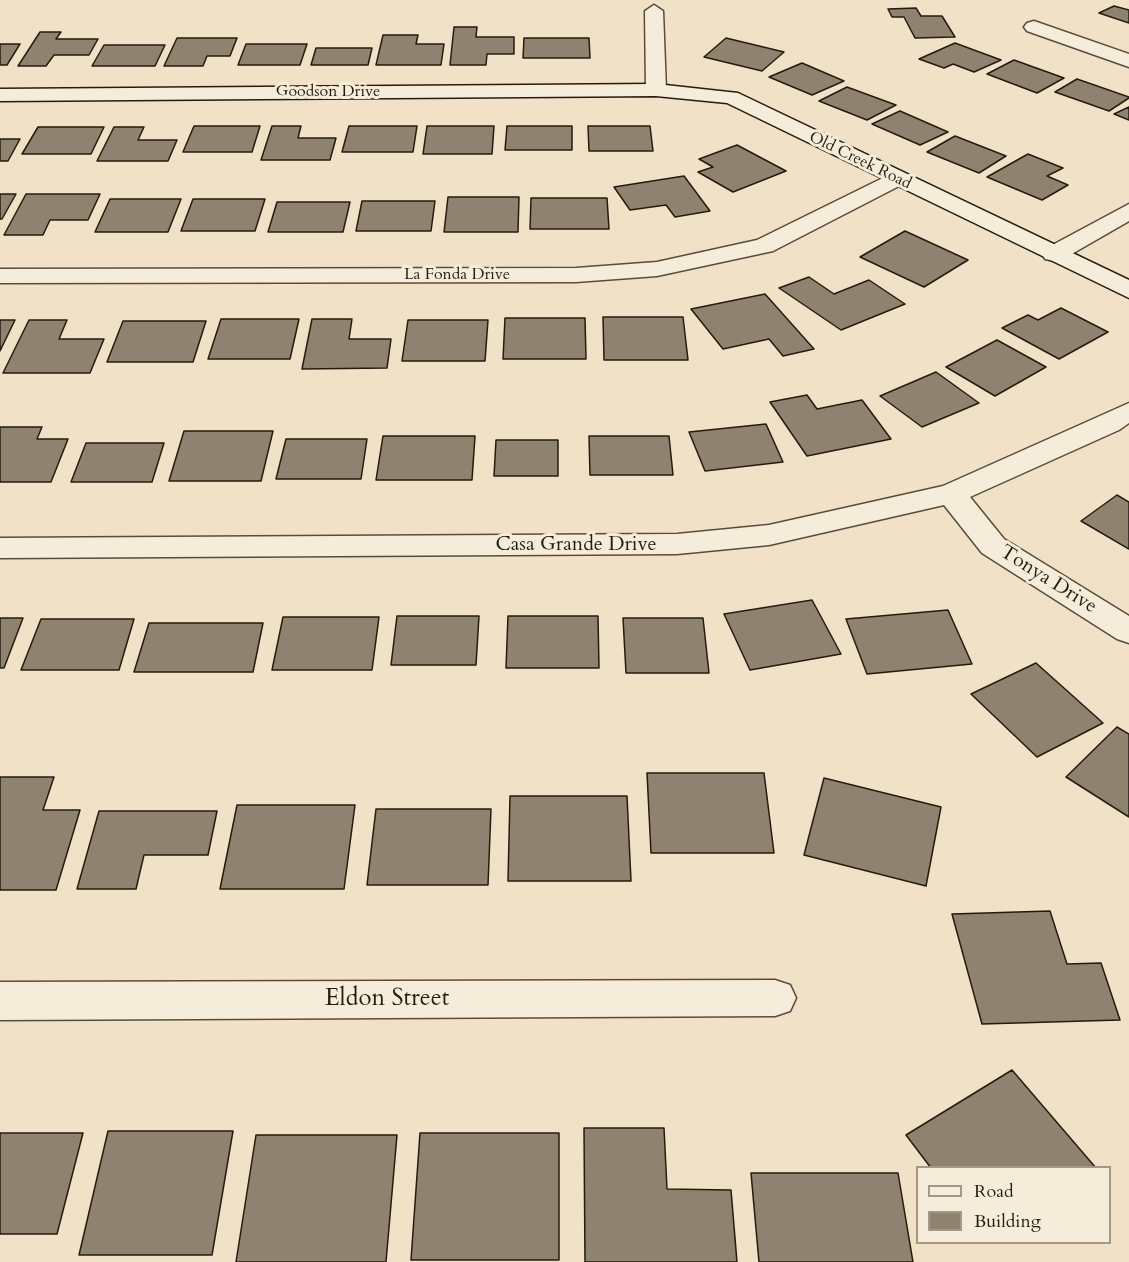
<!DOCTYPE html>
<html>
<head>
<meta charset="utf-8">
<style>
  body { margin:0 }
  #map { position:relative; width:1129px; height:1262px; overflow:hidden; background:#f1e1c6; font-family:Cardo,serif }
  canvas { display:block }
  .legend { position:absolute; left:916px; top:1166px; width:195px; height:78px; box-sizing:border-box; background:#f6ecda; border:2px solid #a29989; margin:0; padding:8px 10px; list-style:none; font-size:18px; color:#251c0f }
  .legend li { display:flex; align-items:center; gap:12px; height:30px }
  .legend b { width:30px; border:2px solid #a29989 }
</style>
</head>
<body>
<div id="map">
<canvas width="1129" height="1262"></canvas>
<ul class="legend">
<li><b style="height:8px;background:#f6ecda"></b>Road</li>
<li><b style="height:16px;background:#8f826e"></b>Building</li>
</ul>
</div>
<script>
const context = document.querySelector('canvas').getContext('2d');
context.lineJoin = 'round';
function paint(path, color) { context.fillStyle = color; context.fill(path, 'evenodd'); }
function strokePath(path, color, width, dash) { context.strokeStyle = color; context.lineWidth = width; context.lineCap = dash ? 'butt' : 'round'; context.setLineDash(dash || []); context.stroke(path); }
function drawText(font, color, halo, rows, align = 'center') {
  context.font = font + ' Cardo,serif'; context.lineWidth = 6; context.setLineDash([]); context.textBaseline = 'middle'; context.strokeStyle = halo; context.fillStyle = color; for (const [text, x, y, turn = 0] of rows) {
    context.save(); context.translate(x, y); context.rotate((+turn || 0) * Math.PI / 180); context.textAlign = isNaN(turn) ? turn : align; if (halo) context.strokeText(text, 0, 0); context.fillText(text, 0, 0); context.restore();
  }
}
const building = new Path2D(`
  M 1114,6 L 1129,10 L 1129,23 L 1099,13 Z
  M 916,8 L 921,16 L 942,16 L 955,37 L 915,38 L 904,17 L 892,17 L 888,9 Z
  M 454,27 L 477,27 L 476,37 L 514,37 L 514,54 L 487,54 L 486,65 L 450,65 Z
  M 40,32 L 61,32 L 56,39 L 98,39 L 89,55 L 54,55 L 46,66 L 18,66 Z
  M 383,35 L 418,35 L 416,44 L 444,44 L 441,65 L 376,65 Z
  M 177,38 L 237,38 L 230,56 L 207,56 L 203,66 L 164,66 Z
  M 524,38 L 589,38 L 590,58 L 523,58 Z
  M 726,38 L 784,52 L 762,71 L 704,57 Z
  M 955,43 L 1001,60 L 974,72 L 953,64 L 944,68 L 919,59 Z
  M 0,44 L 20,44 L 7,65 L 0,65 Z
  M 246,44 L 307,44 L 300,65 L 238,65 Z
  M 104,45 L 165,45 L 155,66 L 92,66 Z
  M 316,48 L 372,48 L 368,65 L 311,65 Z
  M 1014,60 L 1064,78 L 1037,93 L 987,74 Z
  M 802,63 L 844,81 L 812,95 L 769,77 Z
  M 1077,79 L 1129,97 L 1129,98 L 1109,111 L 1055,92 Z
  M 847,87 L 896,105 L 867,120 L 819,101 Z
  M 1129,107 L 1129,120 L 1114,114 Z
  M 900,111 L 948,132 L 920,145 L 872,124 Z
  M 194,126 L 260,126 L 252,152 L 183,152 Z
  M 272,126 L 301,126 L 298,138 L 336,138 L 330,160 L 261,160 Z
  M 349,126 L 417,126 L 413,152 L 342,152 Z
  M 427,126 L 494,126 L 492,154 L 423,154 Z
  M 507,126 L 572,126 L 572,150 L 505,150 Z
  M 588,126 L 650,126 L 653,151 L 589,151 Z
  M 38,127 L 104,127 L 91,154 L 22,154 Z
  M 114,127 L 144,127 L 138,140 L 177,140 L 168,161 L 97,161 Z
  M 955,136 L 1006,156 L 979,173 L 927,152 Z
  M 0,139 L 20,139 L 8,161 L 0,161 Z
  M 737,145 L 786,171 L 733,192 L 698,172 L 713,167 L 699,159 Z
  M 1028,154 L 1063,168 L 1047,176 L 1068,185 L 1042,200 L 987,177 Z
  M 684,176 L 710,211 L 675,217 L 666,205 L 630,210 L 614,187 Z
  M 0,194 L 16,194 L 2,219 L 0,219 Z
  M 26,194 L 100,194 L 88,220 L 50,220 L 43,235 L 4,235 Z
  M 448,197 L 519,197 L 518,232 L 444,232 Z
  M 531,198 L 607,198 L 609,229 L 530,229 Z
  M 110,199 L 181,199 L 168,232 L 95,232 Z
  M 193,199 L 265,199 L 255,231 L 181,231 Z
  M 362,201 L 435,201 L 431,231 L 356,231 Z
  M 277,202 L 350,202 L 343,232 L 268,232 Z
  M 905,231 L 968,260 L 924,287 L 860,257 Z
  M 809,277 L 834,294 L 869,280 L 905,304 L 841,330 L 779,288 Z
  M 765,294 L 814,349 L 783,356 L 769,339 L 723,349 L 691,309 Z
  M 1061,308 L 1108,332 L 1059,359 L 1002,328 L 1028,315 L 1038,320 Z
  M 603,317 L 683,317 L 688,360 L 604,360 Z
  M 505,318 L 585,318 L 586,359 L 503,359 Z
  M 221,319 L 299,319 L 290,359 L 208,359 Z
  M 312,319 L 352,319 L 349,339 L 391,339 L 387,368 L 302,369 Z
  M 0,320 L 15,320 L 0,351 Z
  M 29,320 L 67,320 L 59,339 L 104,339 L 90,373 L 3,373 Z
  M 408,320 L 488,320 L 485,361 L 402,361 Z
  M 123,321 L 206,321 L 193,362 L 107,362 Z
  M 997,340 L 1046,367 L 995,396 L 946,367 Z
  M 936,372 L 979,403 L 922,427 L 880,396 Z
  M 807,395 L 817,409 L 862,400 L 891,439 L 807,456 L 770,402 Z
  M 766,424 L 783,462 L 705,471 L 689,432 Z
  M 0,427 L 42,427 L 37,439 L 68,439 L 51,482 L 0,482 Z
  M 184,431 L 273,431 L 261,481 L 169,481 Z
  M 383,436 L 475,436 L 472,480 L 376,480 Z
  M 589,436 L 669,436 L 673,475 L 590,475 Z
  M 286,439 L 367,439 L 361,479 L 276,479 Z
  M 496,440 L 558,440 L 558,476 L 494,476 Z
  M 86,443 L 164,443 L 152,482 L 71,482 Z
  M 1117,495 L 1129,502 L 1129,549 L 1081,521 Z
  M 812,600 L 841,654 L 750,670 L 724,614 Z
  M 948,610 L 972,664 L 867,674 L 846,619 Z
  M 397,616 L 479,616 L 476,665 L 391,665 Z
  M 508,616 L 598,616 L 599,668 L 506,668 Z
  M 283,617 L 379,617 L 372,670 L 272,670 Z
  M 0,618 L 23,618 L 4,668 L 0,668 Z
  M 623,618 L 703,618 L 709,673 L 626,673 Z
  M 41,619 L 134,619 L 119,670 L 21,670 Z
  M 149,623 L 263,623 L 253,672 L 134,672 Z
  M 1036,663 L 1103,723 L 1037,757 L 971,694 Z
  M 1117,727 L 1129,734 L 1129,817 L 1066,777 Z
  M 647,773 L 764,773 L 774,853 L 651,853 Z
  M 0,777 L 54,777 L 43,810 L 80,810 L 56,890 L 0,890 Z
  M 824,778 L 941,807 L 926,886 L 804,855 Z
  M 510,796 L 627,796 L 631,881 L 508,881 Z
  M 237,805 L 355,805 L 344,889 L 220,889 Z
  M 376,809 L 491,809 L 488,885 L 367,885 Z
  M 99,811 L 217,811 L 208,855 L 144,855 L 136,889 L 77,889 Z
  M 1050,911 L 1067,964 L 1101,963 L 1120,1020 L 982,1024 L 952,914 Z
  M 1012,1070 L 1096,1168 L 931,1168 L 906,1135 Z
  M 584,1128 L 664,1128 L 667,1189 L 731,1190 L 737,1262 L 585,1262 Z
  M 108,1131 L 233,1131 L 212,1255 L 79,1255 Z
  M 0,1133 L 83,1133 L 57,1234 L 0,1234 Z
  M 420,1133 L 559,1133 L 559,1260 L 411,1260 Z
  M 256,1135 L 397,1135 L 386,1262 L 236,1262 Z
  M 751,1173 L 898,1173 L 913,1262 L 759,1262 Z`);
paint(building, '#8f826e');
strokePath(building, '#251c0f', 1.5);
const street = new Path2D(`
  M 654,5 L 663,11 L 666,90 L 663,94 L 649,94 L 646,90 L 645,11 Z
  M 1034,21 L 1129,54 L 1129,67 L 1027,31 L 1024,27 L 1027,23 Z
  M 895,172 L 903,174 L 906,179 L 903,184 L 773,251 L 657,276 L 576,282 L 0,283 L 0,269 L 576,268 L 657,262 L 757,240 Z
  M 1129,204 L 1129,221 L 1063,259 L 1054,261 L 1045,259 L 1042,254 L 1045,249 Z
  M 1129,403 L 1129,423 L 1119,430 L 970,497 L 1004,539 L 1129,616 L 1129,643 L 1117,639 L 982,553 L 944,505 L 769,545 L 677,554 L 0,558 L 0,538 L 677,534 L 769,525 L 943,486 Z
  M 775,980 L 790,985 L 796,998 L 790,1011 L 775,1016 L 0,1020 L 0,982 Z`);
const secondary = new Path2D(`
  M 656,84 L 738,93 L 1129,280 L 1129,298 L 727,103 L 656,96 L 0,101 L 0,89 Z`);
strokePath(street, '#584d3d', 3);
strokePath(secondary, '#251c0f', 3);
paint(street, '#f6ecda');
paint(secondary, '#f6ecda');
drawText('16px', '#251c0f', '#f6ecda', [
  ["Goodson Drive",328,92],
  ["Old Creek Road",860,161,26],
  ["La Fonda Drive",457,275]
]);
drawText('20px', '#251c0f', '#f6ecda', [
  ["Casa Grande Drive",576,545],
  ["Tonya Drive",1048,580,32]
]);
drawText('24px', '#251c0f', '#f6ecda', [
  ["Eldon Street",387,999]
]);
</script>
</body>
</html>
